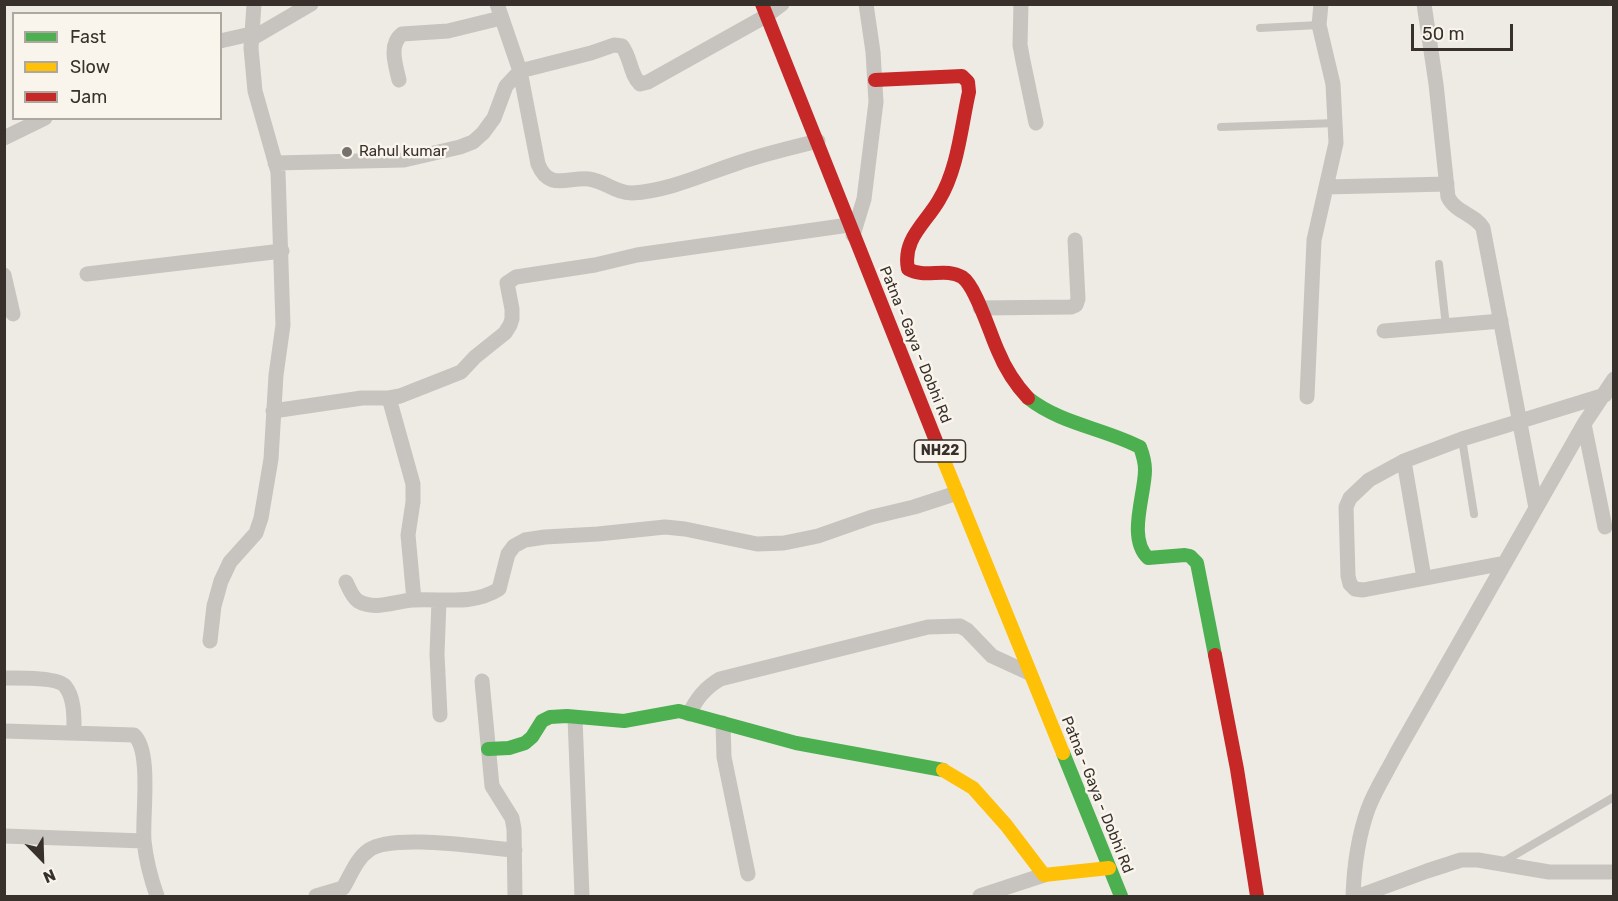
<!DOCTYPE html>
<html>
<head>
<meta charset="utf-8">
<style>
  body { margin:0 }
  #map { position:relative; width:1618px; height:901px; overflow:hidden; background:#eeebe4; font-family:Rubik,sans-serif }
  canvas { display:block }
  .frame { position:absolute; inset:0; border:6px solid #38312b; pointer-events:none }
  .legend { position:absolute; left:12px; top:12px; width:210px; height:108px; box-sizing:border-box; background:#f9f5ed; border:2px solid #aca79f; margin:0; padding:8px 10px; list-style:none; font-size:18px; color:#38312b }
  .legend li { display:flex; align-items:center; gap:12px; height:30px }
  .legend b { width:30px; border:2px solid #aca79f }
  .north { position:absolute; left:12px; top:829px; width:60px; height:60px; -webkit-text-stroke:4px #f9f5ed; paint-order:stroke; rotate:157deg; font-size:16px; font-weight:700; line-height:24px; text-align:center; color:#38312b }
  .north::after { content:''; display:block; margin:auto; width:21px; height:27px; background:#38312b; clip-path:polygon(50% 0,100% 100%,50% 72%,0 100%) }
  .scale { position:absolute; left:1411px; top:24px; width:102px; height:27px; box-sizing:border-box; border:3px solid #38312b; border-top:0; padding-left:8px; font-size:18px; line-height:21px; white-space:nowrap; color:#38312b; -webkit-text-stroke:4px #f9f5ed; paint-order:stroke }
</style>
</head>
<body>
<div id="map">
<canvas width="1618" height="901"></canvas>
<div class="frame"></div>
<ul class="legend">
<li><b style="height:8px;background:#4caf50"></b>Fast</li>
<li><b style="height:8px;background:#ffc107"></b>Slow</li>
<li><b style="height:8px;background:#c62828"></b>Jam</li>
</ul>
<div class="north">N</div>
<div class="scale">50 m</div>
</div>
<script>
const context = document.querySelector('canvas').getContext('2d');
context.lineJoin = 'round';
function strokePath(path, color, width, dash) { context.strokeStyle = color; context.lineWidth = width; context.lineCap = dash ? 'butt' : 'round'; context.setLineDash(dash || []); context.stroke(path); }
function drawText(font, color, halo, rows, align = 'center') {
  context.font = font + ' Rubik,sans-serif'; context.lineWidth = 5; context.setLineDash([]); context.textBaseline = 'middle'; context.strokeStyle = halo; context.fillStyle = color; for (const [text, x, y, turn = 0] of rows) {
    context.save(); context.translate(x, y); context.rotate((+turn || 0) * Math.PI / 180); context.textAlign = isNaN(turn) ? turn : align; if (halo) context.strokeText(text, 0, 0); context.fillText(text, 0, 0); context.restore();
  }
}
strokePath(new Path2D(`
  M 1260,28 L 1319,25
  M 1221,127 L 1336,123
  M 1439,264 L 1446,326
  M 1462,439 L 1474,514
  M 1501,863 L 1614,797`), '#c7c3be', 8);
strokePath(new Path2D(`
  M 497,4 L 520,71 L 538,164 C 549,191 567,177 589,179 C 605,181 615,193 632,193 C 669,191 704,174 738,163 C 764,154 791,148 818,141
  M 1021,4 L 1020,45 L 1023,61 L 1036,123
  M 1424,4 L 1436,84 L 1448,197 C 1456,213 1475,214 1483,228 L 1536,508
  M 251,39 L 311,4
  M 220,41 L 251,34
  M 399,80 C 396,66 388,45 402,34 L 448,31 L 501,18
  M 4,138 L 45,118
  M 275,163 L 404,160 L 460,147 L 473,142 L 483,133 L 494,118 L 506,86 L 520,71 L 591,53 L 614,45 L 622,46 C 631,58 630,74 640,84 L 648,82 L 766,16 L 782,4
  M 1326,187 L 1447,184
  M 853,235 L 864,199 L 876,102 L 873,52 L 866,4
  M 87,274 L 282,251
  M 4,275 L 13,314
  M 980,308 L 1071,307 L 1076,305 L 1078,299 L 1075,240
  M 1384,331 L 1501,321
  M 1307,397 L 1314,240 L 1336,143 L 1333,84 L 1319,25 L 1321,4
  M 389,398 L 413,484 L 413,502 L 408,535 L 414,600
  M 273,411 L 362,398 L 389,398 L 400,396 L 461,372 L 475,357 L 505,333 L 510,325 L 512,319 L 512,309 L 507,283 L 516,277 L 595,265 L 637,255 L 849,225
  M 1584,424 L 1605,527
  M 1404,461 L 1424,578
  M 1505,563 L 1363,590 L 1355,589 L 1350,584 L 1348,576 L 1346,507 L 1350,498 L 1369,480 L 1404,461 L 1462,439 L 1605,395
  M 346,582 C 349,588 352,597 358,601 C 375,611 395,601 413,600 C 442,598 472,606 499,589 L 508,554 L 514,546 L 525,540 L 545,537 L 598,534 L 665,527 L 685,529 L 757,544 L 784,543 L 818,536 L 872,517 L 914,507 L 957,493
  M 439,601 L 437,654 L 440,715
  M 210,641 L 214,606 L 221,581 L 230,562 L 256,533 L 261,518 L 271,459 L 276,375 L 283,325 L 278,172 L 255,91 L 251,48 L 254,4
  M 4,678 C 17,678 58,677 65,686 C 75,698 74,719 74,733
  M 482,681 L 492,786 L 512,818 L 514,829 L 515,896
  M 689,714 C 697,698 705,688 720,679 L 928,627 L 960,626 L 967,630 L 992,656 L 1029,673
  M 575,718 L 582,896
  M 723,723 L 724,757 L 748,874
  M 4,731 L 134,735 C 152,751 142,816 144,841 C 146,860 151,879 157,896
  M 4,836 L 144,841
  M 316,896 L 343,888 C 351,875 356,859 369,850 C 393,833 484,848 515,850
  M 980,896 L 1044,875
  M 1353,896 C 1354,867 1358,837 1368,809 C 1375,790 1387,772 1396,754 L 1584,424 L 1614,379
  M 1359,896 L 1427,871 L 1461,860 L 1478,860 L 1549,872 L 1614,872`), '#c7c3be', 15);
strokePath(new Path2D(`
  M 1028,398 C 1061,424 1103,428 1140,447 C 1143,455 1145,462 1145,470 C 1145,495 1127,538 1148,558 L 1185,555 L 1190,556 L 1197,563 L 1215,655
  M 488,749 L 509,748 L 525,743 L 532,737 L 542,721 L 550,717 L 567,716 L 624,721 L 679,711 L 796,743 L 943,770
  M 1063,753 L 1121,896`), '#4caf50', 14);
strokePath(new Path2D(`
  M 940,451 L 1063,753
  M 943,770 L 973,788 L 1006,825 L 1044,875 L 1109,868`), '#ffc107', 14);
strokePath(new Path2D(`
  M 762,4 L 940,451
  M 875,80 L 962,76 L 968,82 L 969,92 C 961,127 958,169 939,200 C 926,223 902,239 908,269 C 925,279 945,267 962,277 C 976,286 990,334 998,351 C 1005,368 1015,384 1028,398
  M 1215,655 L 1237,769 L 1257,896`), '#c62828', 14);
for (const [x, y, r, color] of [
  [347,152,6,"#78726c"]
]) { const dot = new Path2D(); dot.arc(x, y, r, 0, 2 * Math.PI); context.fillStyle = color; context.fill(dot); strokePath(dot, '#f9f5ed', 2); }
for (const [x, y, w] of [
  [940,451,51]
]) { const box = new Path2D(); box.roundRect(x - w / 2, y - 11, w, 22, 4.5); context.fillStyle = '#f9f5ed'; context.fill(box); strokePath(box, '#38312b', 1.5); }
drawText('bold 14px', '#38312b', null, [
  ["NH22",940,451]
]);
drawText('15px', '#38312b', '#f9f5ed', [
  ["Rahul kumar",359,152]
], 'left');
drawText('15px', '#38312b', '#f9f5ed', [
  ["Patna - Gaya - Dobhi Rd",915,345,68],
  ["Patna - Gaya - Dobhi Rd",1097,795,68]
]);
</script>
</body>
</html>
